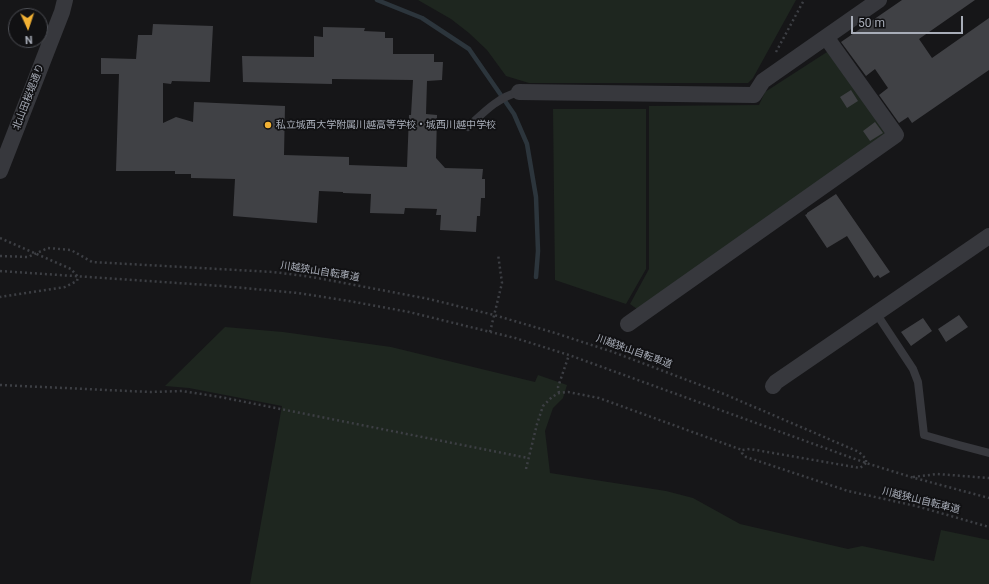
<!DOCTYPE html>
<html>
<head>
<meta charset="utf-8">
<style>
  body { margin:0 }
  #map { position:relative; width:989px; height:584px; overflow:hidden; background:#161618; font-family:Roboto,sans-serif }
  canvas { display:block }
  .north { position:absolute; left:8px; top:8px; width:40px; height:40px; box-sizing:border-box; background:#111113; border:1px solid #4d4f55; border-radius:50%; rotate:177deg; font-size:11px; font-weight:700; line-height:16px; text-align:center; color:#a8adb8 }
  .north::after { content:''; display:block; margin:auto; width:14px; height:18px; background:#f2b134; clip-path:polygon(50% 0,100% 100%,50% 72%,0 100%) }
  .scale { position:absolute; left:851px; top:16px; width:112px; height:18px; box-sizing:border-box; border:2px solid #a8adb8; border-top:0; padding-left:5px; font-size:12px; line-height:14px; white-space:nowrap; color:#a8adb8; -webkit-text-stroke:3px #111113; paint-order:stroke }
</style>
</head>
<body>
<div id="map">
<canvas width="989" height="584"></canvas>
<div class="north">N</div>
<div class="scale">50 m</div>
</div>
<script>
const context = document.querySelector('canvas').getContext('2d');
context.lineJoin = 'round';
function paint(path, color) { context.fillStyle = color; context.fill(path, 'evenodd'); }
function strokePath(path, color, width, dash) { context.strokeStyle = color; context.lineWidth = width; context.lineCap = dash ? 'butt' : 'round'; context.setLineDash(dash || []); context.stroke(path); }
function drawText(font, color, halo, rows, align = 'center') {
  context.font = font + ' Roboto,"Noto Sans JP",sans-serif'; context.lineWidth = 3.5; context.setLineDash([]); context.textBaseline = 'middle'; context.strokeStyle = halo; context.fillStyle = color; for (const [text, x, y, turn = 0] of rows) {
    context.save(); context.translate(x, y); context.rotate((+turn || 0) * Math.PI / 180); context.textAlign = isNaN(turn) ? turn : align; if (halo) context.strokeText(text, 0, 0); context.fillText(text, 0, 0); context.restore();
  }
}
paint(new Path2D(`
  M 418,0 L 796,0 L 753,78 L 748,83 L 529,83 L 506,76 L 487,50 L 469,33 L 451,19 Z
  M 827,52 L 833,54 L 886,131 L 885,137 L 637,309 L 630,304 L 649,269 L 649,106 L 759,105 L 765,92 Z
  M 553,109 L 646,109 L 646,269 L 626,304 L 555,280 Z
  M 225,327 L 283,332 L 391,347 L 535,382 L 538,375 L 567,385 L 563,398 L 553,408 L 545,431 L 550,473 L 666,491 L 693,498 L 740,524 L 848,549 L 862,546 L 934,561 L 941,530 L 989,540 L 989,584 L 250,584 L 282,406 L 189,388 L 165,386 Z`), '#1e261f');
strokePath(new Path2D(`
  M 377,0 L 422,18 L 469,49 L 514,114 L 527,144 L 536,197 L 538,251 L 536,277`), '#2c353c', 4.5);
paint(new Path2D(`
  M 902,0 L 975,0 L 919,39 L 932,58 L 989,18 L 989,70 L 912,123 L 908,117 L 899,123 L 879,95 L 888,88 L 875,69 L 866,76 L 841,42 Z
  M 153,24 L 213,26 L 210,82 L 172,81 L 171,84 L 163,83 L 163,123 L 176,117 L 193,122 L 194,102 L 285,106 L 284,155 L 349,157 L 349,165 L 407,167 L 409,115 L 411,115 L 413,80 L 332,79 L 332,84 L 243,82 L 242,56 L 314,57 L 314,36 L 323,37 L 323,27 L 365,28 L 364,31 L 385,32 L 385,38 L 393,38 L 393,54 L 434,54 L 434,62 L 443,62 L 442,80 L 427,81 L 426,114 L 437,115 L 436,158 L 445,168 L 483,169 L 482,179 L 485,179 L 485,198 L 481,198 L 480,216 L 477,216 L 476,232 L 440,230 L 441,215 L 436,215 L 437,209 L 405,208 L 404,214 L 370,213 L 371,194 L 343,193 L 343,192 L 319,191 L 317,223 L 233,216 L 235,179 L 191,178 L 191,174 L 175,174 L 175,171 L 116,171 L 119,74 L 101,74 L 101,58 L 136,59 L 138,35 L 152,35 Z
  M 851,90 L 858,101 L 847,108 L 840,97 Z
  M 875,122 L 883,133 L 870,141 L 863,131 Z
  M 836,194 L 890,272 L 880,278 L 878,275 L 874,278 L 847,236 L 827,248 L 805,215 L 807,214 L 807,213 Z
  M 959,315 L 968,327 L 946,342 L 938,329 Z
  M 923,318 L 932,331 L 911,346 L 901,332 Z`), '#404145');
strokePath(new Path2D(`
  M 776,52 L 804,0
  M 0,238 L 71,269 L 78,277 L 77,281 L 65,287 L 0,297
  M 0,256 L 28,257 L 48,248 L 71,250 L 92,262 L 273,272 L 312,277 L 429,299 L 494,315 L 555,333 L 613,352 L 724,394 L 859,452 L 866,459 L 866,463
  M 0,271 L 222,286 L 298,293 L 349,301 L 409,312 L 515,338 L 569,355 L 866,463 L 911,477 L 989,498
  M 490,332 L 502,283 L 498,254
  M 0,385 L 150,392 L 182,391 L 220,397 L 528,458
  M 559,393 L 558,387 L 569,355
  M 866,463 L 860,468 L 750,449 L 742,450 L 742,453 L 746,457 L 848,491 L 916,506 L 989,527
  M 526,469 L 537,424 L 543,406 L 552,397 L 559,393 L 568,392 L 599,398 L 742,450
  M 913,477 L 937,474 L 989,478`), '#3d3f44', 2.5, [2, 3]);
strokePath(new Path2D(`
  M 468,127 C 483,113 498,97 519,92
  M 876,313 L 913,369 L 918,382 L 924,435 L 959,445 L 989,453`), '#37383d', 8);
strokePath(new Path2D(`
  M 519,92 L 754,95 L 763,81 L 879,0
  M 0,171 L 62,12 L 65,0
  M 628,324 L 896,135 L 826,37
  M 773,386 L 776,382 L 989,236`), '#37383d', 16);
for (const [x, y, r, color] of [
  [268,125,4,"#f2b134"]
]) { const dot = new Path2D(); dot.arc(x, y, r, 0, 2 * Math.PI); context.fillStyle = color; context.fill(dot); strokePath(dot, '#111113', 1.5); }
drawText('10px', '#a8adb8', '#111113', [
  ["北山田桜堤通り",29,97,-69],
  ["川越狭山自転車道",320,272,9],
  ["川越狭山自転車道",634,352,20],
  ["川越狭山自転車道",921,501,14]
]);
drawText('10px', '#a8adb8', '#111113', [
  ["私立城西大学附属川越高等学校・城西川越中学校",276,125]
], 'left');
</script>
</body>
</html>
